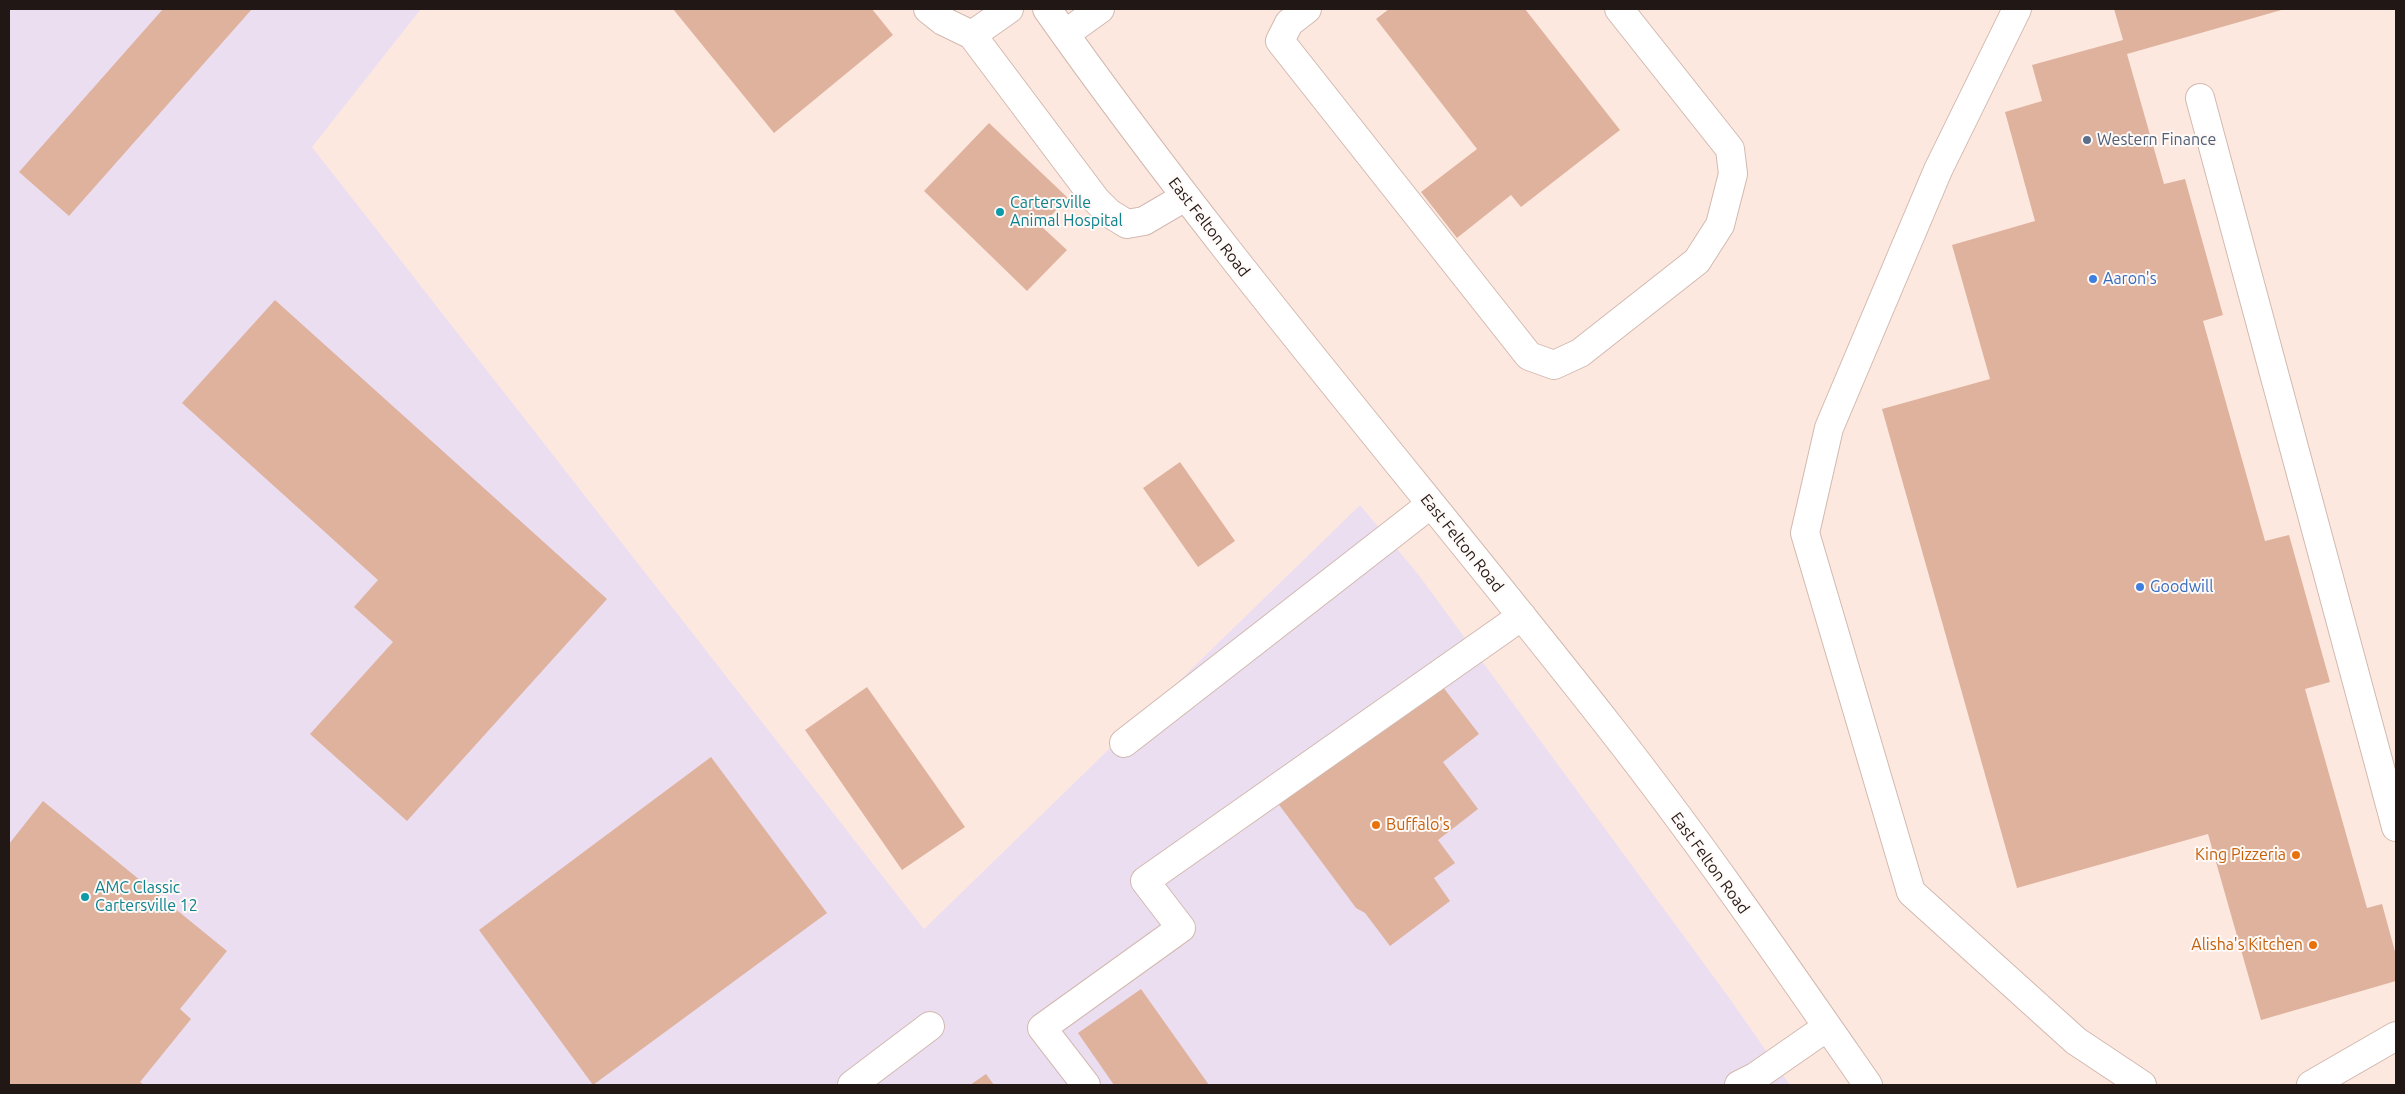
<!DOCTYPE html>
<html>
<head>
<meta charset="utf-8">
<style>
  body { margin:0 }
  #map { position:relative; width:2405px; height:1094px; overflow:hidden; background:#fde8e0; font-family:Ubuntu,sans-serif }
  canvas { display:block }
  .frame { position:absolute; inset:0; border:10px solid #211815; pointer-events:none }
</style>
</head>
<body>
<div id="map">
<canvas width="2405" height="1094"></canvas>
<div class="frame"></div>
</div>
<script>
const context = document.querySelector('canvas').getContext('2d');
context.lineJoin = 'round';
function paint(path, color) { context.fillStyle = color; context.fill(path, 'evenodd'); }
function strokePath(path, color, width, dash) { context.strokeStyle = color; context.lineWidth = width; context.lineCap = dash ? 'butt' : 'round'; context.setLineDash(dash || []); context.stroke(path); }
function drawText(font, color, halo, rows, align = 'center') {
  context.font = font + ' Ubuntu,sans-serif'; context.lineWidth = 4; context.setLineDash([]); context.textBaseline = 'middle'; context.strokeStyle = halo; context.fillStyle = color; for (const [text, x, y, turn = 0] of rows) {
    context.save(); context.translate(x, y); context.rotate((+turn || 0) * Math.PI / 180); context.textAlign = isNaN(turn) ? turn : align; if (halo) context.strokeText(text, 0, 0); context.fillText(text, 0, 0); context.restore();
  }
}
paint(new Path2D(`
  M 9,9 L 421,9 L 312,147 L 924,929 L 1360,505 L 1418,574 L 1730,999 L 1790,1085 L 9,1085 Z`), '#ecdef1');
paint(new Path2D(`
  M 163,9 L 252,9 L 69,216 L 19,172 Z
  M 673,9 L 872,9 L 893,35 L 774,133 Z
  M 1389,9 L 1525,9 L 1620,130 L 1521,207 L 1511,195 L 1457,238 L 1421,192 L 1477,149 L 1376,19 Z
  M 2114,9 L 2285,9 L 2127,54 L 2164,184 L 2185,179 L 2223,315 L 2203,321 L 2265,541 L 2289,535 L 2330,682 L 2305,689 L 2367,908 L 2382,904 L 2396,955 L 2396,981 L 2261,1020 L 2208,834 L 2017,888 L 1882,409 L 1990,379 L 1952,245 L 2035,221 L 2005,112 L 2042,101 L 2032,65 L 2123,40 Z
  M 989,123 L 1068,198 L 1041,226 L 1067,250 L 1027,291 L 924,191 Z
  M 275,300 L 607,599 L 407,821 L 310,734 L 393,642 L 354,607 L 378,580 L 182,403 Z
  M 1180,462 L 1235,541 L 1198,567 L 1143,488 Z
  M 1436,678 L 1479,734 L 1443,762 L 1478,809 L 1438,840 L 1455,863 L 1434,878 L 1450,901 L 1390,946 L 1365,913 L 1356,908 L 1274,798 Z
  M 867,687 L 965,827 L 902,870 L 805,730 Z
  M 711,757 L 827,913 L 593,1085 L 479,930 Z
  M 43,801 L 227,951 L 180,1009 L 191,1019 L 140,1082 L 144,1085 L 9,1085 L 9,844 Z
  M 1141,989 L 1209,1085 L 1114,1085 L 1078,1033 Z
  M 986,1074 L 994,1085 L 970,1085 Z`), '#dfb29d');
const minor = new Path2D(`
  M 928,9 L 943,21 L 972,35 L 1009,9
  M 1047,9 C 1222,257 1422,487 1609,726 C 1700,842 1784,964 1868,1085
  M 1307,9 L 1289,23 L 1280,41 L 1529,356 L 1554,365 L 1580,353 L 1697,261 L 1720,225 L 1733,174 L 1730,149 L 1619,9
  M 2017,9 L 1938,170 L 1829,428 L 1805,533 L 1911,892 L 2076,1041 L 2142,1085
  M 1065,34 L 1100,9
  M 972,35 L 1096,200 L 1109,213 L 1127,224 L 1144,221 L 1185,197
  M 2200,98 L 2396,827
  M 1124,743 L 1431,504
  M 852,1085 L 930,1026
  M 1086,1085 L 1042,1028 L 1181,928 L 1145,881 L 1522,616
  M 1739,1085 L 1755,1077 L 1827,1027
  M 2311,1085 L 2396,1036`);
strokePath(minor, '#d2b9af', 30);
strokePath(minor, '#fff', 28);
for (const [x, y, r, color] of [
  [2087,140,5,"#5c6f8a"],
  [1000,212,5,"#0f9aa8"],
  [2093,279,5,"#3f7fe0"],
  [2140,587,5,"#3f7fe0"],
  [1376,825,5,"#e8710a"],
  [2296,855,5,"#e8710a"],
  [85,897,5,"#0f9aa8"],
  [2313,945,5,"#e8710a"]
]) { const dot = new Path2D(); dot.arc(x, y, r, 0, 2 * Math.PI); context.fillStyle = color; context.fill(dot); strokePath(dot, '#fff9f7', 2); }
drawText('16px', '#4e5e75', '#fff9f7', [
  ["Western Finance",2097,140]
], 'left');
drawText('16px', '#0d838f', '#fff9f7', [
  ["Cartersville",1010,203],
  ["Animal Hospital",1010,221],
  ["AMC Classic",95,888],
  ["Cartersville 12",95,906]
], 'left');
drawText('16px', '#211815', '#fff9f7', [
  ["East Felton Road",1209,227,52],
  ["East Felton Road",1462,543,51],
  ["East Felton Road",1710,863,54]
]);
drawText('16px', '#366cbe', '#fff9f7', [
  ["Aaron's",2103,279],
  ["Goodwill",2150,587]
], 'left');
drawText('16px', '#c56008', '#fff9f7', [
  ["Buffalo's",1386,825,"left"],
  ["King Pizzeria",2286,855],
  ["Alisha's Kitchen",2303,945]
], 'right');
</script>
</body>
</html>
